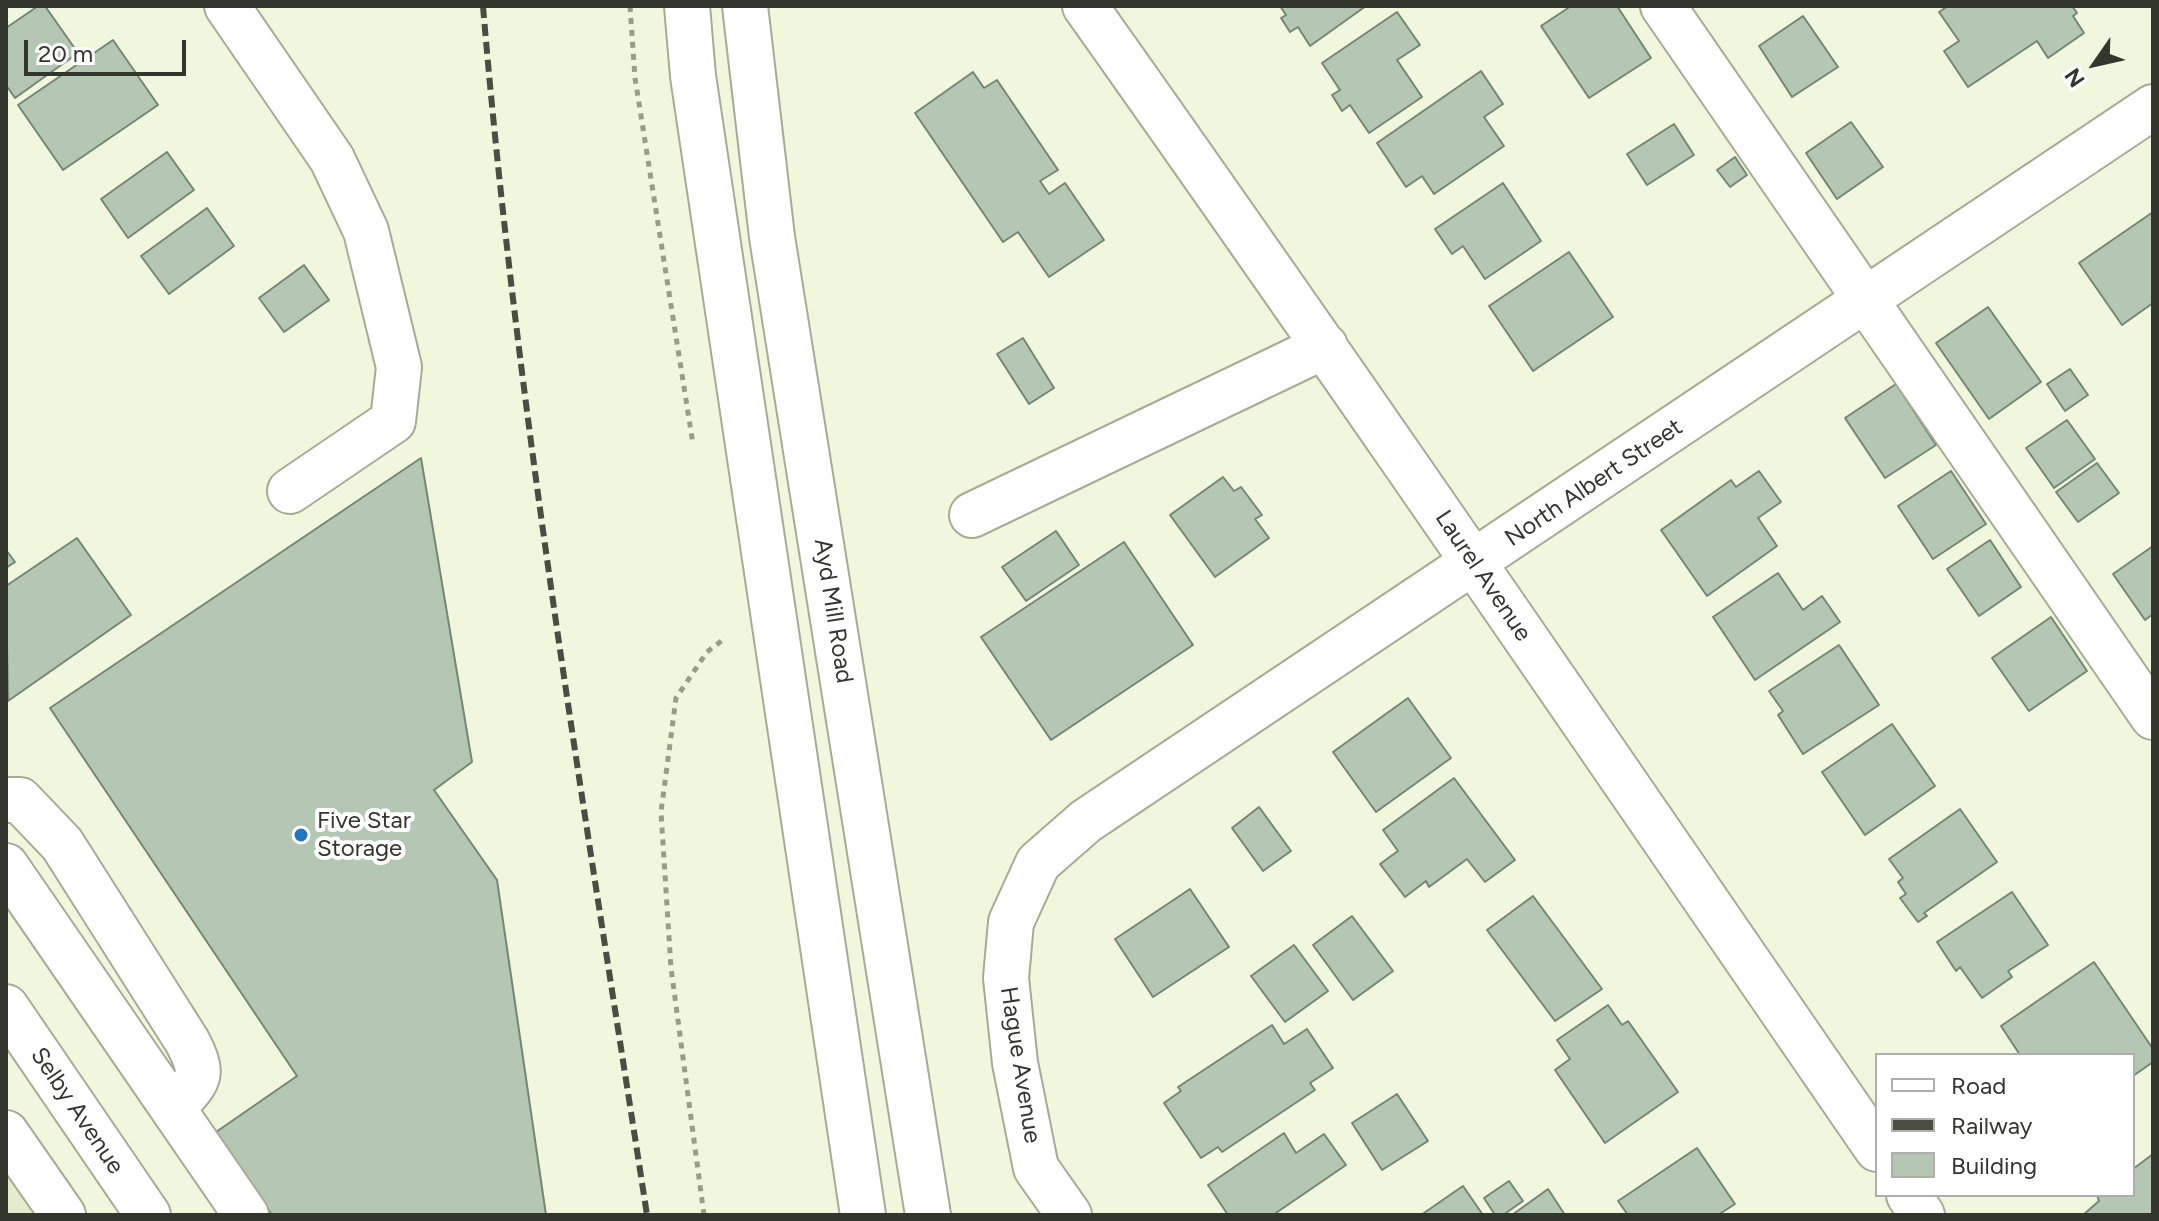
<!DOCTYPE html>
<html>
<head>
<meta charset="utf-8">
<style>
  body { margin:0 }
  #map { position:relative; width:2159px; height:1221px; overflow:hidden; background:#f0f7dc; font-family:Figtree,sans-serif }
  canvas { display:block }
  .frame { position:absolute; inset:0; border:8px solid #33362c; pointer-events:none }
  .legend { position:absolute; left:1875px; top:1053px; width:260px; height:144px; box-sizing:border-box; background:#fff; border:2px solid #adafab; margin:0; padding:10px 14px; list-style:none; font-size:24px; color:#33362c }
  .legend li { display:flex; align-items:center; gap:16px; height:40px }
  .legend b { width:40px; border:2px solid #adafab }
  .north { position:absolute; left:2055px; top:24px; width:80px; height:80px; -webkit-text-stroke:6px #fff; paint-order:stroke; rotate:236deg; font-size:22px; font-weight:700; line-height:32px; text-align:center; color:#33362c }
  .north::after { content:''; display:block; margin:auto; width:28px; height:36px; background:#33362c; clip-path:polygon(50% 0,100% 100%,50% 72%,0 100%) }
  .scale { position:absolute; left:24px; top:40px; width:162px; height:36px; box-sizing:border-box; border:4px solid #33362c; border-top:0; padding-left:10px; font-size:24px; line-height:28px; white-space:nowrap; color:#33362c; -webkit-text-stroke:6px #fff; paint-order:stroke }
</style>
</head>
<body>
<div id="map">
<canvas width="2159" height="1221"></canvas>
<div class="frame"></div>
<ul class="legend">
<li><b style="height:10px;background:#fff"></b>Road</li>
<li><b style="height:10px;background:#4a4d41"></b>Railway</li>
<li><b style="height:22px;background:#b3c7b3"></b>Building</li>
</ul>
<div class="north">N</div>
<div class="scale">20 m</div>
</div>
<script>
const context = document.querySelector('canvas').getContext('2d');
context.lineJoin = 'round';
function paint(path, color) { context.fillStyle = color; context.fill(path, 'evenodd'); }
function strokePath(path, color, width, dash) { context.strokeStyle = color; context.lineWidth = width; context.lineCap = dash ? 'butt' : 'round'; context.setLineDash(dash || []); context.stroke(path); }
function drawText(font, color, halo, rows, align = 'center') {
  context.font = font + ' Figtree,sans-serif'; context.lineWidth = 8; context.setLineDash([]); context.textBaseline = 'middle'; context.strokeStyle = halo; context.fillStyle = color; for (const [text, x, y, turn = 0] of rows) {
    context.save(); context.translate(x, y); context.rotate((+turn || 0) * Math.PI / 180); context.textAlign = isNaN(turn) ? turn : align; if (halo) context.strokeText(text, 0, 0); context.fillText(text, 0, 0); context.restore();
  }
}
paint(new Path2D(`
  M 6,1170 L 36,1215 L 6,1215 Z`), '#e3eccb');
const building = new Path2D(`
  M 38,6 L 45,6 L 78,53 L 15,98 L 6,85 L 6,28 Z
  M 1280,6 L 1366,6 L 1310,46 L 1298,27 L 1290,32 L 1281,18 L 1286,15 Z
  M 1571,6 L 1617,6 L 1651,58 L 1589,98 L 1541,26 Z
  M 1948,6 L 2072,6 L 2077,13 L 2073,16 L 2084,33 L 2048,58 L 2037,41 L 1968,87 L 1944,51 L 1959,41 L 1939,12 Z
  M 1397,12 L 1420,45 L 1397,60 L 1422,97 L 1369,133 L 1350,105 L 1342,111 L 1332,95 L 1340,90 L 1322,63 Z
  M 1803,16 L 1838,67 L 1792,97 L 1759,46 Z
  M 113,40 L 158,105 L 63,170 L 18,105 Z
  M 1481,71 L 1503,104 L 1484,117 L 1504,146 L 1434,194 L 1422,176 L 1406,187 L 1377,143 Z
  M 973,72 L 984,88 L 997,80 L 1058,170 L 1040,181 L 1049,194 L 1065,183 L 1104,240 L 1049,277 L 1018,232 L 1003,242 L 915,113 Z
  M 1851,122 L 1883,167 L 1837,199 L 1806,153 Z
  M 1674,124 L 1694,155 L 1647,185 L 1627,154 Z
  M 167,152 L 194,190 L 128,238 L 101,199 Z
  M 1735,157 L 1747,175 L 1730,187 L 1717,170 Z
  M 1503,183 L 1541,241 L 1485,279 L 1463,246 L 1452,254 L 1435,229 Z
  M 207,208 L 234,246 L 169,294 L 141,256 Z
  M 2153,212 L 2153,303 L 2122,325 L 2079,263 Z
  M 1569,252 L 1613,317 L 1533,371 L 1489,306 Z
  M 304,265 L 329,300 L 284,332 L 259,298 Z
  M 1988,307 L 2041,382 L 1989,419 L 1936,343 Z
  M 1023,338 L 1054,388 L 1029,404 L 997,354 Z
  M 2070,369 L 2088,395 L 2065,411 L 2047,384 Z
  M 1896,384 L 1936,445 L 1885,478 L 1845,418 Z
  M 2067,420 L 2095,459 L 2054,488 L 2026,448 Z
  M 421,458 L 472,762 L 434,790 L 497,880 L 546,1215 L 272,1215 L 216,1132 L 297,1076 L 50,708 Z
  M 2097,463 L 2119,493 L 2078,522 L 2056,492 Z
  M 1759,471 L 1781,502 L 1758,518 L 1777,546 L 1707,596 L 1661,530 L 1731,480 L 1736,487 Z
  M 1951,471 L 1986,524 L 1933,559 L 1898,506 Z
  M 1223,477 L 1234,491 L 1241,487 L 1262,515 L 1255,519 L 1269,538 L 1215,577 L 1170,515 Z
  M 1056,531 L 1079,565 L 1026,601 L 1002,567 Z
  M 77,538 L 131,615 L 8,701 L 6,586 Z
  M 1990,540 L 2021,587 L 1979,616 L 1947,569 Z
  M 1124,542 L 1193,645 L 1051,740 L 981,637 Z
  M 2153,546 L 2153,614 L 2145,620 L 2113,574 Z
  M 6,550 L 15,562 L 6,568 Z
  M 1778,573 L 1803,610 L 1822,596 L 1840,622 L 1755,680 L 1713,617 Z
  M 2051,617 L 2087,671 L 2029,711 L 1992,658 Z
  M 1839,645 L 1879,705 L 1803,754 L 1778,715 L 1783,711 L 1769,691 Z
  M 1408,698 L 1451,758 L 1376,812 L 1333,752 Z
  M 1892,724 L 1935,786 L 1865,835 L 1822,772 Z
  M 1454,778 L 1515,860 L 1485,882 L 1467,859 L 1429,887 L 1426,881 L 1405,897 L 1380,864 L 1398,851 L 1383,830 Z
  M 1259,807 L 1291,851 L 1263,871 L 1232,828 Z
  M 1960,809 L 1997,862 L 1924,913 L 1927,916 L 1918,922 L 1900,898 L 1906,894 L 1898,882 L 1903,878 L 1889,859 Z
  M 1190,889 L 1229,947 L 1153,997 L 1115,939 Z
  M 2012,892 L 2048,945 L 2008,971 L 2012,977 L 1982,998 L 1960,967 L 1956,971 L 1937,942 Z
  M 1533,896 L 1602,989 L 1555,1021 L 1487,930 Z
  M 1352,916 L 1393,971 L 1353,1000 L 1313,945 Z
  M 1294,945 L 1328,991 L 1285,1022 L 1251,976 Z
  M 2094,962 L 2153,1049 L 2153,1062 L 2133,1076 L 2133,1055 L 2020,1055 L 2001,1026 Z
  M 1608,1005 L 1622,1025 L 1628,1021 L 1678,1092 L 1605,1143 L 1555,1070 L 1570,1059 L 1557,1040 Z
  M 1272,1025 L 1284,1044 L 1307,1029 L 1333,1068 L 1310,1083 L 1315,1090 L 1222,1152 L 1218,1147 L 1201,1158 L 1164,1103 L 1181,1091 L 1178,1087 Z
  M 1397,1094 L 1428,1141 L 1382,1170 L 1352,1123 Z
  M 1284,1133 L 1296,1153 L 1324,1134 L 1346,1165 L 1273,1215 L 1228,1215 L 1208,1185 Z
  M 1697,1148 L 1735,1204 L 1718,1215 L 1628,1215 L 1618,1201 Z
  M 2153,1154 L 2153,1215 L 2083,1215 L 2099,1201 L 2097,1195 L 2133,1195 L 2133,1169 Z
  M 1509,1181 L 1523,1201 L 1503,1215 L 1495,1215 L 1484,1198 Z
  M 1463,1186 L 1483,1215 L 1421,1215 Z
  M 1548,1189 L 1565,1215 L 1512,1215 Z`);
paint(building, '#b3c7b3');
strokePath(building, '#748775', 2);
const minor = new Path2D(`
  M 227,6 L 332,159 L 366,231 L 399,367 L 393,421 L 290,491
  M 1085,6 C 1353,384 1614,767 1877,1149
  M 1663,6 L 2153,717
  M 972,515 L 1325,346
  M 6,800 L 20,800 L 62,844 L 187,1041 C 206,1077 199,1079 173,1108
  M 6,866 L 246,1215
  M 6,1007 L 148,1215
  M 6,1133 L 63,1215
  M 1909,1195 L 1922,1215
  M 1069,1215 L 1036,1168 L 1015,1063 L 1006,978 L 1011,922 L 1038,863 L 1086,821 L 2153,107`);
const major = new Path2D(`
  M 687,6 L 693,76 L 863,1215
  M 745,6 L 772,237 L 928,1215`);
strokePath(minor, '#a5ac93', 48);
strokePath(major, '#a5ac93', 48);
strokePath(new Path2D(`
  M 630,6 L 635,78 L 693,444
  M 704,1215 L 671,968 L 661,812 L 676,698 L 707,652 L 724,639`), '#989d8a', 5, [6, 6]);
strokePath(minor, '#fff', 44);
strokePath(major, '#fff', 44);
strokePath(new Path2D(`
  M 483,6 C 517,411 585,813 647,1215`), '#4a4d41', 6, [12, 6]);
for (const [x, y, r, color] of [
  [301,835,8,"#2375c3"]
]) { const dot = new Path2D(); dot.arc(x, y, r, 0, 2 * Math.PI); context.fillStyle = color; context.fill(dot); strokePath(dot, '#fff', 3); }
drawText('24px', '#33362c', '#fff', [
  ["North Albert Street",1594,483,-34],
  ["Laurel Avenue",1483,576,56],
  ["Ayd Mill Road",833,611,81],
  ["Hague Avenue",1020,1065,81],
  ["Selby Avenue",77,1111,56]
]);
drawText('24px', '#33362c', '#fff', [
  ["Five Star",317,821],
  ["Storage",317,849]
], 'left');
</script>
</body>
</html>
